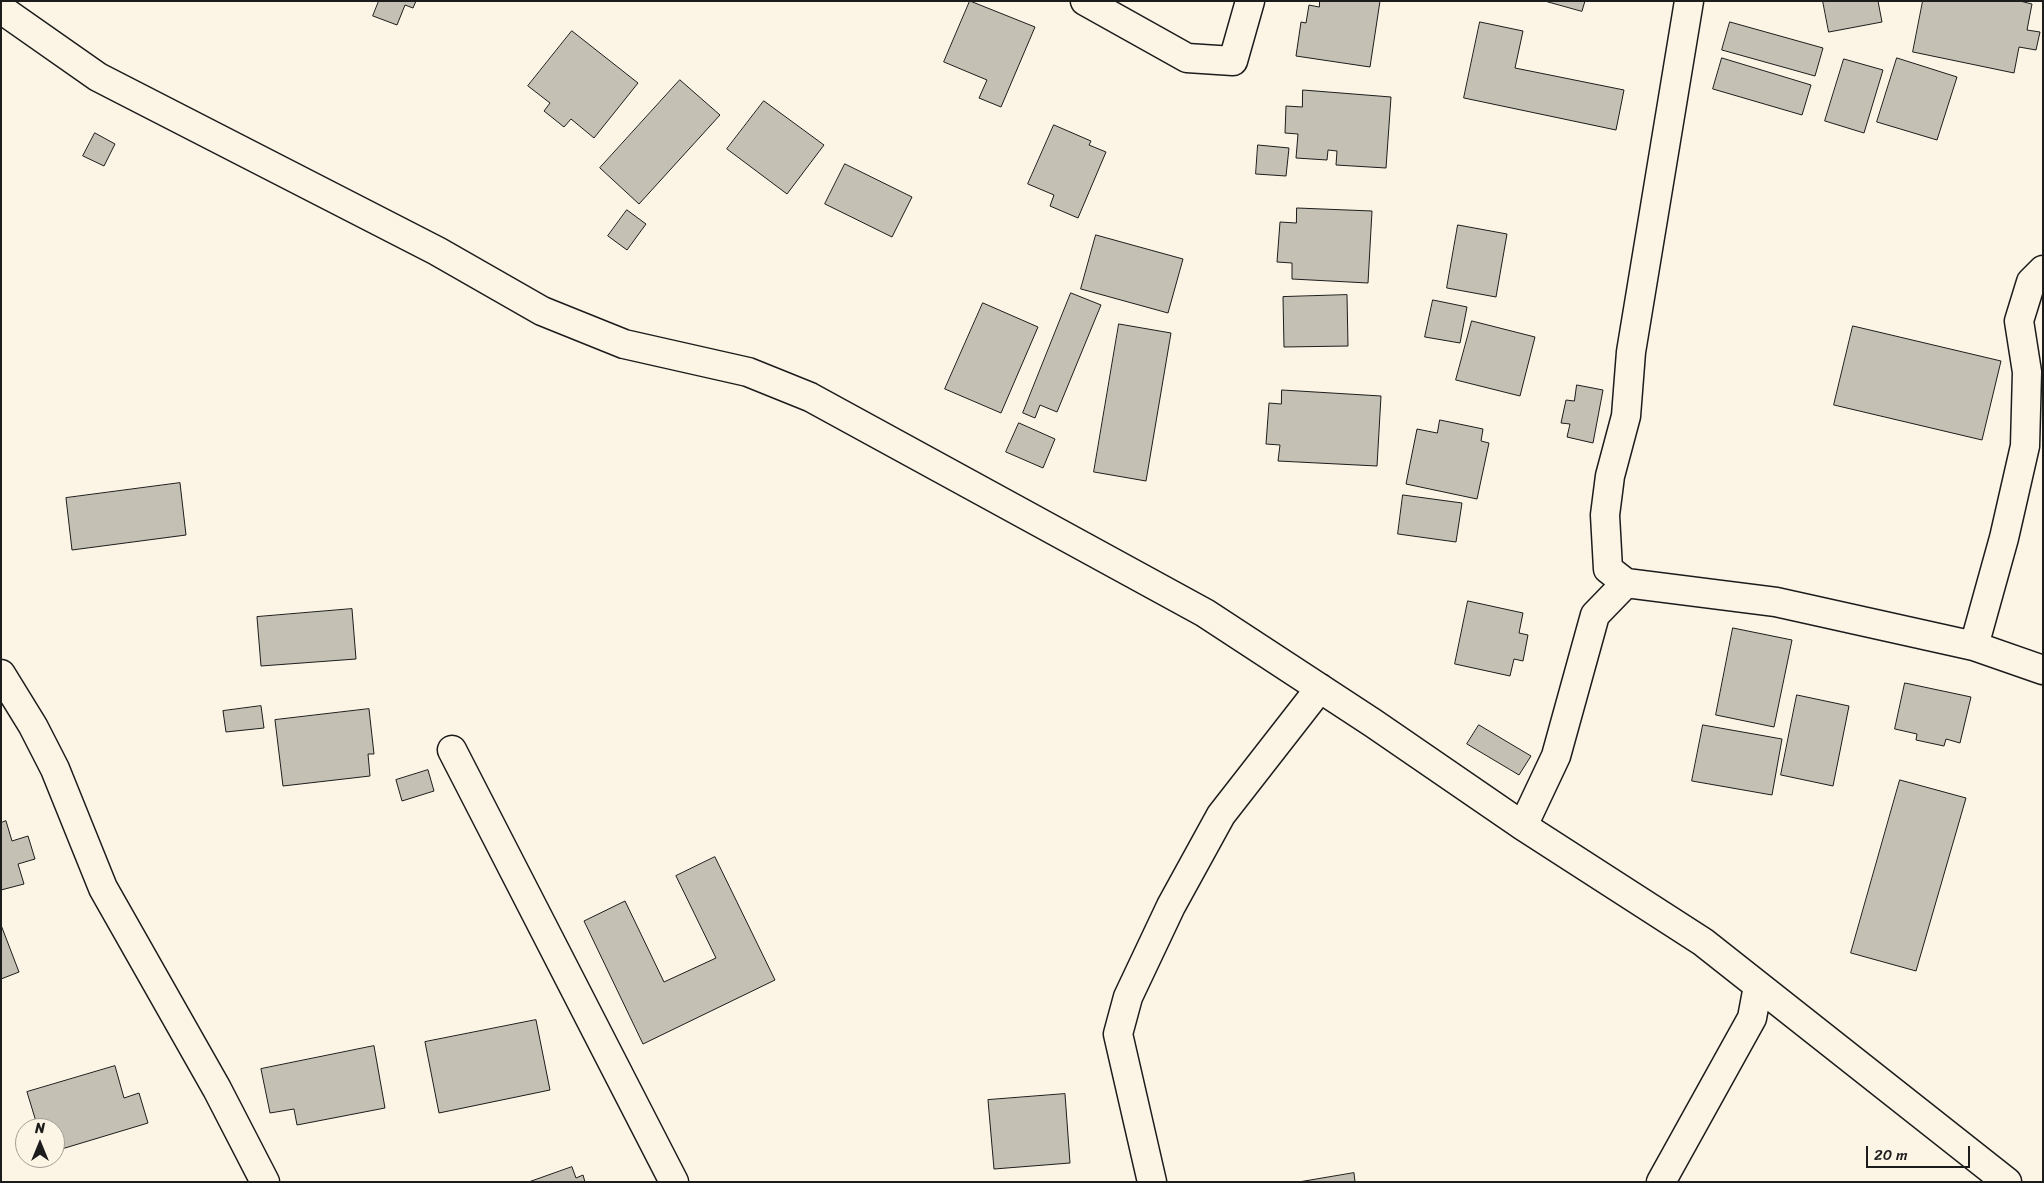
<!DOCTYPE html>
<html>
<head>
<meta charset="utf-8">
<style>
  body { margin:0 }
  #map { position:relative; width:2044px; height:1183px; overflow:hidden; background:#fcf5e5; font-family:Sriracha,sans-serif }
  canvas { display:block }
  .frame { position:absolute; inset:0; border:2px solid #1c1c1c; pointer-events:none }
  .north { position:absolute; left:15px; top:1118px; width:50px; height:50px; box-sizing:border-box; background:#fcf5e5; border:1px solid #a29e95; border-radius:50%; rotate:0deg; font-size:14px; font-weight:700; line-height:20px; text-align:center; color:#1c1c1c }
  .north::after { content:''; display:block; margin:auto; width:18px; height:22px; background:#1c1c1c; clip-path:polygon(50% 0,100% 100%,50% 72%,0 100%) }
  .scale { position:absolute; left:1866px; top:1146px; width:104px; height:22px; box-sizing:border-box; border:2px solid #1c1c1c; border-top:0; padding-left:6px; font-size:15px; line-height:18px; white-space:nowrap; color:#1c1c1c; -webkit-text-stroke:4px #fcf5e5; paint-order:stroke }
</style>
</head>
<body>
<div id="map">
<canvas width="2044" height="1183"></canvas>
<div class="frame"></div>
<div class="north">N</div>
<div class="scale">20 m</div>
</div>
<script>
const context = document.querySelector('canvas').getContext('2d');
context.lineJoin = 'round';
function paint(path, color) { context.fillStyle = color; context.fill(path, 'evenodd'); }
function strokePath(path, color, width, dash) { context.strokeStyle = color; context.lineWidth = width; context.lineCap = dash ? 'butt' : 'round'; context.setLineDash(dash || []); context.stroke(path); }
const building = new Path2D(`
  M 379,1 L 416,1 L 413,8 L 405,5 L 397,25 L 373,16 Z
  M 970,1 L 1035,27 L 1001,107 L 979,98 L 987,80 L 944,62 Z
  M 1320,1 L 1380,1 L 1370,67 L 1296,56 L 1301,22 L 1306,23 L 1309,5 L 1319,7 Z
  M 1545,1 L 1585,1 L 1582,11 Z
  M 1823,1 L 1878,1 L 1882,22 L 1829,32 Z
  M 1923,1 L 2020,1 L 2032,4 L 2027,30 L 2040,32 L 2036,50 L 2019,47 L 2014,73 L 1913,52 Z
  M 1480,22 L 1523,31 L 1515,68 L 1624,90 L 1616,130 L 1464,98 Z
  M 1730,22 L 1823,48 L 1815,76 L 1722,50 Z
  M 572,31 L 638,83 L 594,138 L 571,119 L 564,127 L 544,111 L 550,103 L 528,86 Z
  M 1722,58 L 1811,85 L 1802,115 L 1713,89 Z
  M 1897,58 L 1957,77 L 1937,140 L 1877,122 Z
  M 1844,59 L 1883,70 L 1864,133 L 1825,121 Z
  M 680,80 L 720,115 L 639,204 L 600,168 Z
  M 1303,90 L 1391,97 L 1386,168 L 1336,165 L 1337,151 L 1328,150 L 1327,160 L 1296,158 L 1298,134 L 1285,133 L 1286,106 L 1302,107 Z
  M 764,101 L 824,145 L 787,194 L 727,149 Z
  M 1054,125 L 1091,141 L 1089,145 L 1106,152 L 1078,218 L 1050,206 L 1054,195 L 1028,184 Z
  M 95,133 L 115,144 L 104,166 L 83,156 Z
  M 1258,145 L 1289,148 L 1286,176 L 1256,174 Z
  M 845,164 L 912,197 L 892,237 L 825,204 Z
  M 1297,208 L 1372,211 L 1368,283 L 1292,279 L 1292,263 L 1277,262 L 1280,222 L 1296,223 Z
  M 627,210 L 646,224 L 627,250 L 608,236 Z
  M 1458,225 L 1507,234 L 1496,297 L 1447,288 Z
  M 1096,235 L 1183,259 L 1168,313 L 1081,289 Z
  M 1071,293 L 1101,305 L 1057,412 L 1040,405 L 1035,418 L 1023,413 Z
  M 1347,295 L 1348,346 L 1284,347 L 1283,297 Z
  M 1433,300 L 1467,307 L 1460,343 L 1425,337 Z
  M 983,303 L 1038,327 L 1001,413 L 945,389 Z
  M 1472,321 L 1535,337 L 1520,396 L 1456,380 Z
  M 1119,324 L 1171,333 L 1146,481 L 1094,472 Z
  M 1853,326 L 2001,361 L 1982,440 L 1834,405 Z
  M 1577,385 L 1603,390 L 1593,443 L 1567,437 L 1570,424 L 1561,423 L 1566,400 L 1574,401 Z
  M 1282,390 L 1381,396 L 1377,466 L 1278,461 L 1280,445 L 1266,444 L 1269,403 L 1281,404 Z
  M 1440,420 L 1483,429 L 1481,441 L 1489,443 L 1477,499 L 1406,484 L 1417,429 L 1437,433 Z
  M 1019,423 L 1055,439 L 1043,468 L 1006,452 Z
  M 180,483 L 186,535 L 72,550 L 66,498 Z
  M 1403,495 L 1462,503 L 1456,542 L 1398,534 Z
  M 1468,601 L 1523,613 L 1519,633 L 1528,635 L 1523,661 L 1514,659 L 1510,676 L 1455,664 Z
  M 352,609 L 356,659 L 261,666 L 257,617 Z
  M 1733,628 L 1792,640 L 1774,727 L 1716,715 Z
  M 1905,683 L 1971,697 L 1960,743 L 1946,739 L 1944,746 L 1916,740 L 1917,734 L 1895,729 Z
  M 1797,695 L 1849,706 L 1833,786 L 1781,775 Z
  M 261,706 L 264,728 L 226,732 L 223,711 Z
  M 369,709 L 374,754 L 368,754 L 370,776 L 283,786 L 275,720 Z
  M 1479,725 L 1531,756 L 1519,775 L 1467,744 Z
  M 1703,725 L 1782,739 L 1772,795 L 1692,781 Z
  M 428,770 L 434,791 L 402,801 L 396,780 Z
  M 1900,780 L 1966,798 L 1916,971 L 1851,953 Z
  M 6,821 L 12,841 L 28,836 L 35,859 L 18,864 L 24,884 L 1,890 L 1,823 Z
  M 715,857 L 775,980 L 643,1044 L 584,921 L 625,901 L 664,982 L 716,958 L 676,876 Z
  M 1,925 L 19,972 L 1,979 Z
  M 536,1020 L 550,1090 L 439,1113 L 425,1042 Z
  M 374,1046 L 385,1108 L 297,1125 L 294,1109 L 270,1113 L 261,1069 Z
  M 115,1066 L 124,1098 L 139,1093 L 148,1123 L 55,1151 L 55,1128 L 38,1128 L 27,1092 Z
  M 1065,1094 L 1070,1163 L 994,1169 L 988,1100 Z
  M 572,1167 L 576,1178 L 583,1175 L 585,1182 L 529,1182 Z
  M 1354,1173 L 1355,1182 L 1299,1182 Z`);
paint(building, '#c4c0b3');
strokePath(building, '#1c1c1c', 1);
const minor = new Path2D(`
  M 1085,1 L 1187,58 L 1233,61 L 1250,1
  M 1,9 L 98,77 L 437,251 L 542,311 L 624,344 L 748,372 L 810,397 L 1205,613 L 1373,723 L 1523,826 L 1703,942 L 2007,1182
  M 1626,583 L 1776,602 L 1974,646 L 2043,670
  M 1974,646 L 2004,538 L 2025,446 L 2027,372 L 2019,321 L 2031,282 L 2043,270
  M 1,674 L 33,726 L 55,769 L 103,888 L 217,1089 L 265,1182
  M 452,750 L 674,1182
  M 1523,826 L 1556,756 L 1595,615 L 1626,583 L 1608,569 L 1605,515 L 1610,476 L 1626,416 L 1631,352 L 1689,1
  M 1152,1182 L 1118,1034 L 1128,997 L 1171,906 L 1221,815 L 1320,688
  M 1661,1182 L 1752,1018 L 1758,986`);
strokePath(minor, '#1c1c1c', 31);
strokePath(minor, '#fcf5e5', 28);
</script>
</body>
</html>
